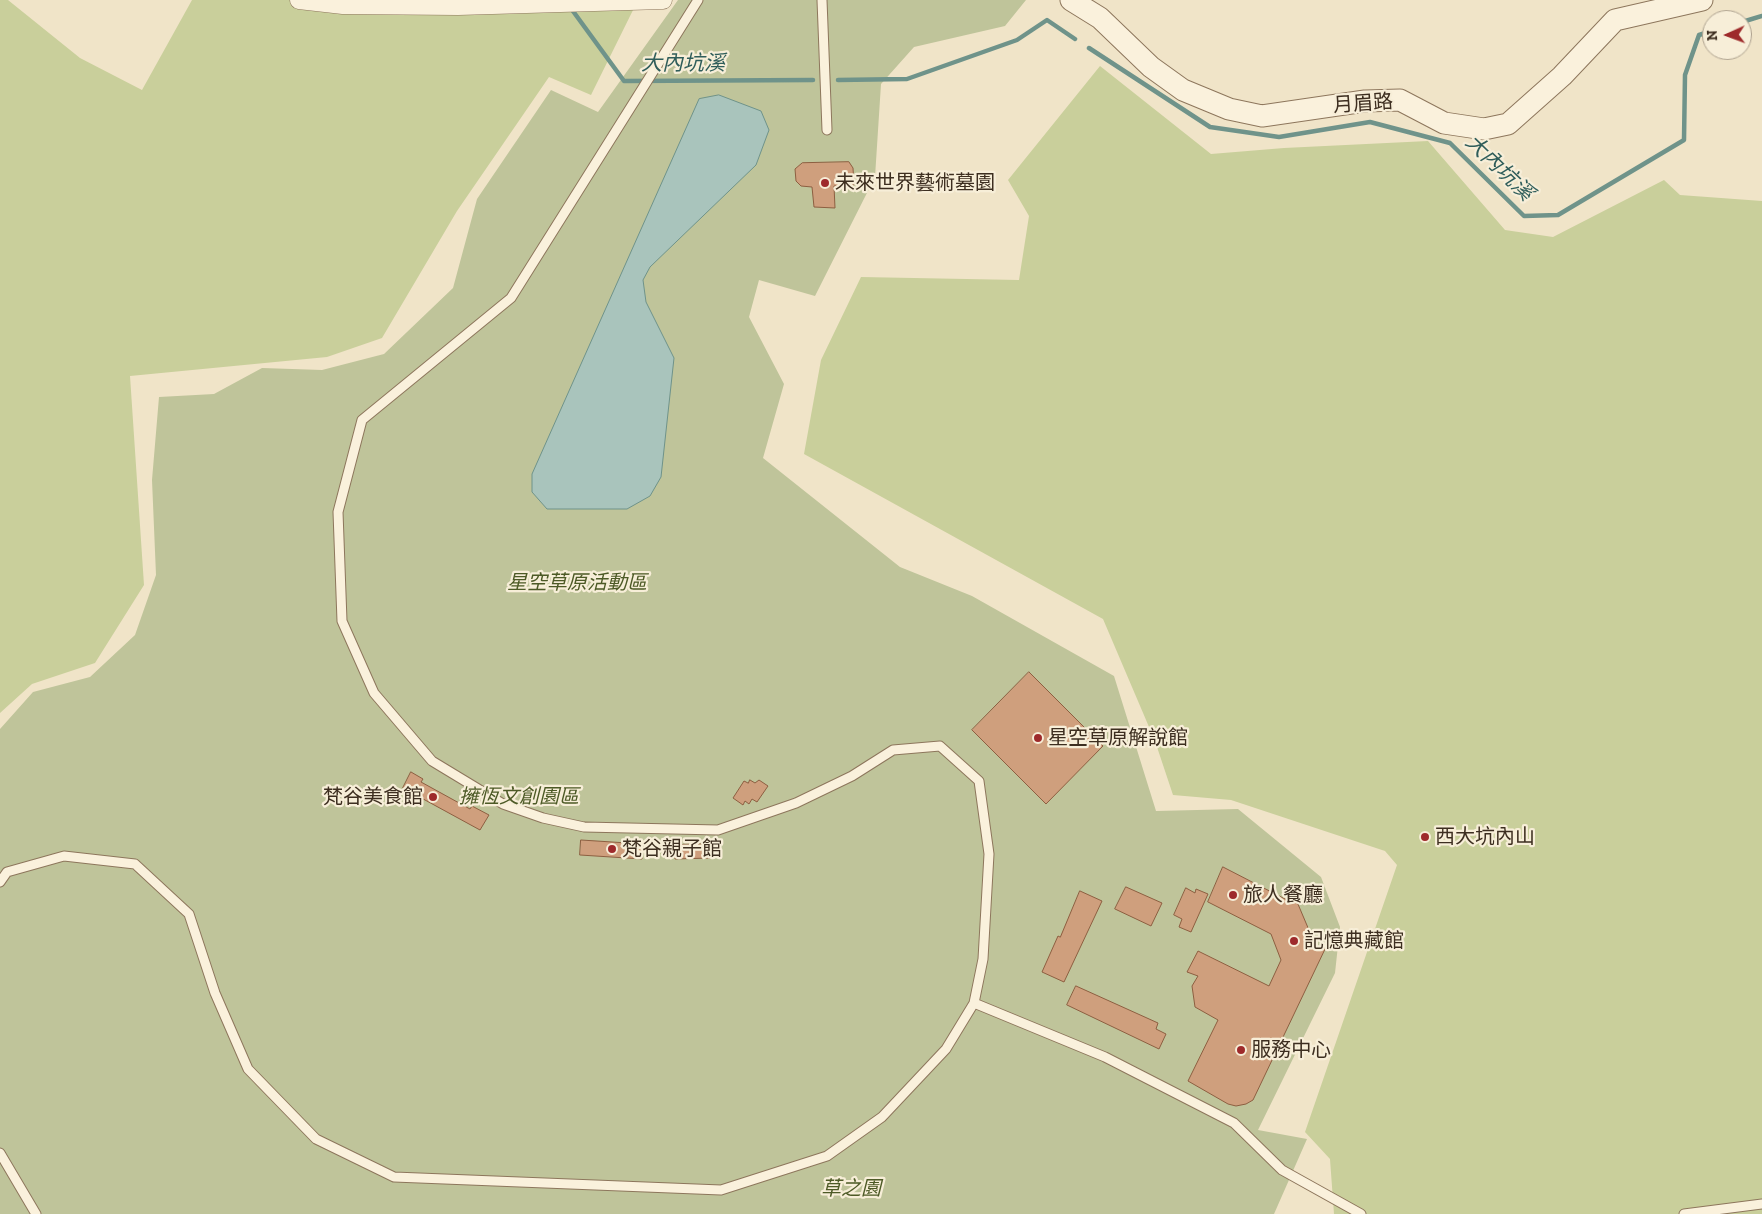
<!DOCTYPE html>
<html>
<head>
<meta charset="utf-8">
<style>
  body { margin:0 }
  #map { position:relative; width:1762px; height:1214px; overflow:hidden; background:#f0e4c8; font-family:"Zilla Slab",serif }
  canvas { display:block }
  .north { position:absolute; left:1702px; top:10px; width:50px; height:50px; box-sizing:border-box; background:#f7eed8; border:1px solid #ada18e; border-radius:50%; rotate:268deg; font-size:14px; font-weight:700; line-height:20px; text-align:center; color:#3d2e20 }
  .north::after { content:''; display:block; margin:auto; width:18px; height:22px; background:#9e2a2b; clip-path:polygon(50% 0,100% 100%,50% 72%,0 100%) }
</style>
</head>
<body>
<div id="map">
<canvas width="1762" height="1214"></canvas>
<div class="north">N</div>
</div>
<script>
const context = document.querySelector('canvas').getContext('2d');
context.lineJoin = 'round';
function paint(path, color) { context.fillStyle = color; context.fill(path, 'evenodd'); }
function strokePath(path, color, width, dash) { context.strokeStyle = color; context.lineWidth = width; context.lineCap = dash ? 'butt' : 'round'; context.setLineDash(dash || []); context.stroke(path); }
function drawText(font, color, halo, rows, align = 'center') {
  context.font = font + ' "Zilla Slab","Noto Sans TC",serif'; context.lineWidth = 4.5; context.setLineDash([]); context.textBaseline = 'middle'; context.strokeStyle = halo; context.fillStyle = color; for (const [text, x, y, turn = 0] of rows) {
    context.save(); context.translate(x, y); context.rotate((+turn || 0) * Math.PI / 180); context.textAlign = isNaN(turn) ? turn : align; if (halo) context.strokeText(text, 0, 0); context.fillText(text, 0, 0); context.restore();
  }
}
paint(new Path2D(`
  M 0,0 L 8,0 L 80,58 L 142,90 L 192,0 L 638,0 L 591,95 L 549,77 L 457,211 L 382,338 L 327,357 L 130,376 L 144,585 L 95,663 L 32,684 L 0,713 Z
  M 1100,66 L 1211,154 L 1284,148 L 1428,141 L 1505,230 L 1553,237 L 1664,180 L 1680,195 L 1762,201 L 1762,1214 L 1334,1214 L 1330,1159 L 1305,1132 L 1397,865 L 1385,851 L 1231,800 L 1173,795 L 1155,741 L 1103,619 L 804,454 L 821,360 L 861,277 L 1019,280 L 1029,216 L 1008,180 Z`), '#c9cf9b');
paint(new Path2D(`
  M 678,0 L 1026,0 L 1005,26 L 914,47 L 881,84 L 875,177 L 815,296 L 759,280 L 749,317 L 784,384 L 763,458 L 900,567 L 972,596 L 1114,676 L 1156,811 L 1238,809 L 1321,877 L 1340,927 L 1335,973 L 1258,1130 L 1307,1139 L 1274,1214 L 0,1214 L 0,729 L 33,692 L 90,677 L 135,635 L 156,575 L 152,480 L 159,397 L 214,394 L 262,368 L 322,370 L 384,354 L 453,288 L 477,199 L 551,90 L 598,112 Z`), '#bfc49a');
const water = new Path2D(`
  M 719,95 L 761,111 L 769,130 L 756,165 L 650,267 L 643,280 L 646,302 L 674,358 L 661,477 L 650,496 L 627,509 L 547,509 L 532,492 L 532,474 L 699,99 Z`);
paint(water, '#a9c4bc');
strokePath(water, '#6f938a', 1);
strokePath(new Path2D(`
  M 570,7 L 624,81 L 813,80
  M 1742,22 L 1762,16
  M 1089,48 L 1210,127 L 1279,137 L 1370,122 L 1450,143 L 1524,216 L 1558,215 L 1684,140 L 1685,75 L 1699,35 L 1712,31
  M 838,80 L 907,79 L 1017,40 L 1047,20 L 1075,39`), '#6f938a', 4.5);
const building = new Path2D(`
  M 849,162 L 853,168 L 854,185 L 834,186 L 835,208 L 814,207 L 812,187 L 801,186 L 796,181 L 795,169 L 802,163 Z
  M 1029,672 L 1103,746 L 1046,804 L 972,730 Z
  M 411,772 L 423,779 L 421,782 L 470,809 L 472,806 L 489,815 L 480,830 L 403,788 Z
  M 750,780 L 755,783 L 759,780 L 768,786 L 757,802 L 752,799 L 749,804 L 745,801 L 743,805 L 733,798 L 744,781 L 748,783 Z
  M 581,840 L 643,844 L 642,859 L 580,855 Z
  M 710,844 L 710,858 L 675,859 L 674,845 Z
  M 1223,867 L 1287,900 L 1292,890 L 1317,949 L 1326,947 L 1253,1100 L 1246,1104 L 1236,1106 L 1228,1104 L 1188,1081 L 1218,1020 L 1195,1007 L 1192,986 L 1198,976 L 1187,972 L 1198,951 L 1269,986 L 1281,960 L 1271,934 L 1208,902 Z
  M 1126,887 L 1162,903 L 1151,926 L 1115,909 Z
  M 1186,888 L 1195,893 L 1196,889 L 1208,894 L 1191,932 L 1179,927 L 1182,919 L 1174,915 Z
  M 1080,891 L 1102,901 L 1064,982 L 1042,972 L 1058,936 L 1060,937 Z
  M 1076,986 L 1158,1023 L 1156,1029 L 1166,1034 L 1159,1049 L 1067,1005 Z`);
paint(building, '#cf9f7d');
strokePath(building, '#8d5f41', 1);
const service = new Path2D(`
  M 822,0 L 827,130
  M 0,882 L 7,872 L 64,856 L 135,864 L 189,914 L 215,993 L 248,1069 L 316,1139 L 394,1177 L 721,1190 L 827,1156 L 882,1117 L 946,1049 L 974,1003 L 983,959 L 989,854 L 979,781 L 940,746 L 893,750 L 852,776 L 796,803 L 718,830 L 584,827 L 543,818 L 503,804 L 432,761 L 374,693 L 342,621 L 338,512 L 362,420 L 511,298 L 698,0
  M 974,1003 L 1105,1057 L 1234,1123 L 1282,1170 L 1361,1214
  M 0,1153 L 36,1214
  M 1684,1214 L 1762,1204`);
const minor = new Path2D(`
  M 299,0 L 343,5 L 458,6 L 663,0`);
const tertiary = new Path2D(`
  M 1071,0 L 1100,18 L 1151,67 L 1183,90 L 1229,109 L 1262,116 L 1365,101 L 1400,100 L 1444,123 L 1484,129 L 1508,124 L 1562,76 L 1615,20 L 1702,0`);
strokePath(service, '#8d765c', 11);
strokePath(minor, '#8d765c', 19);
strokePath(tertiary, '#8d765c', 23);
strokePath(service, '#faf1dc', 9);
strokePath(minor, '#faf1dc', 18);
strokePath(tertiary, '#faf1dc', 21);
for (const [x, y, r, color] of [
  [825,183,5,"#9e2a2b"],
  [1038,738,5,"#9e2a2b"],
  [433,797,5,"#9e2a2b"],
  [1425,837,5,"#9e2a2b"],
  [612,849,5,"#9e2a2b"],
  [1233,895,5,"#9e2a2b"],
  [1294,941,5,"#9e2a2b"],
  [1241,1050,5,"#9e2a2b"]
]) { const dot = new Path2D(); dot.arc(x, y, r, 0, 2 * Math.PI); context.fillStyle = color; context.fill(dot); strokePath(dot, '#f7eed8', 2); }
drawText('20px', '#3d2e20', '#f7eed8', [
  ["月眉路",1363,104,-4]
]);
drawText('20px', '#3d2e20', '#f7eed8', [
  ["未來世界藝術墓園",835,183],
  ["星空草原解說館",1048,738],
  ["梵谷美食館",423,797,"right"],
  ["西大坑內山",1435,837],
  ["梵谷親子館",622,849],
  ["旅人餐廳",1243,895],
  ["記憶典藏館",1304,941],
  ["服務中心",1251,1050]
], 'left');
drawText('italic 20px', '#4d5a26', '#f7eed8', [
  ["星空草原活動區",577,583],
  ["擁恆文創園區",519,797],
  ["草之園",851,1189]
]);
drawText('italic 21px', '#2f5d5a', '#f7eed8', [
  ["大內坑溪",683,64],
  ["大內坑溪",1499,168,44]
]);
</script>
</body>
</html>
